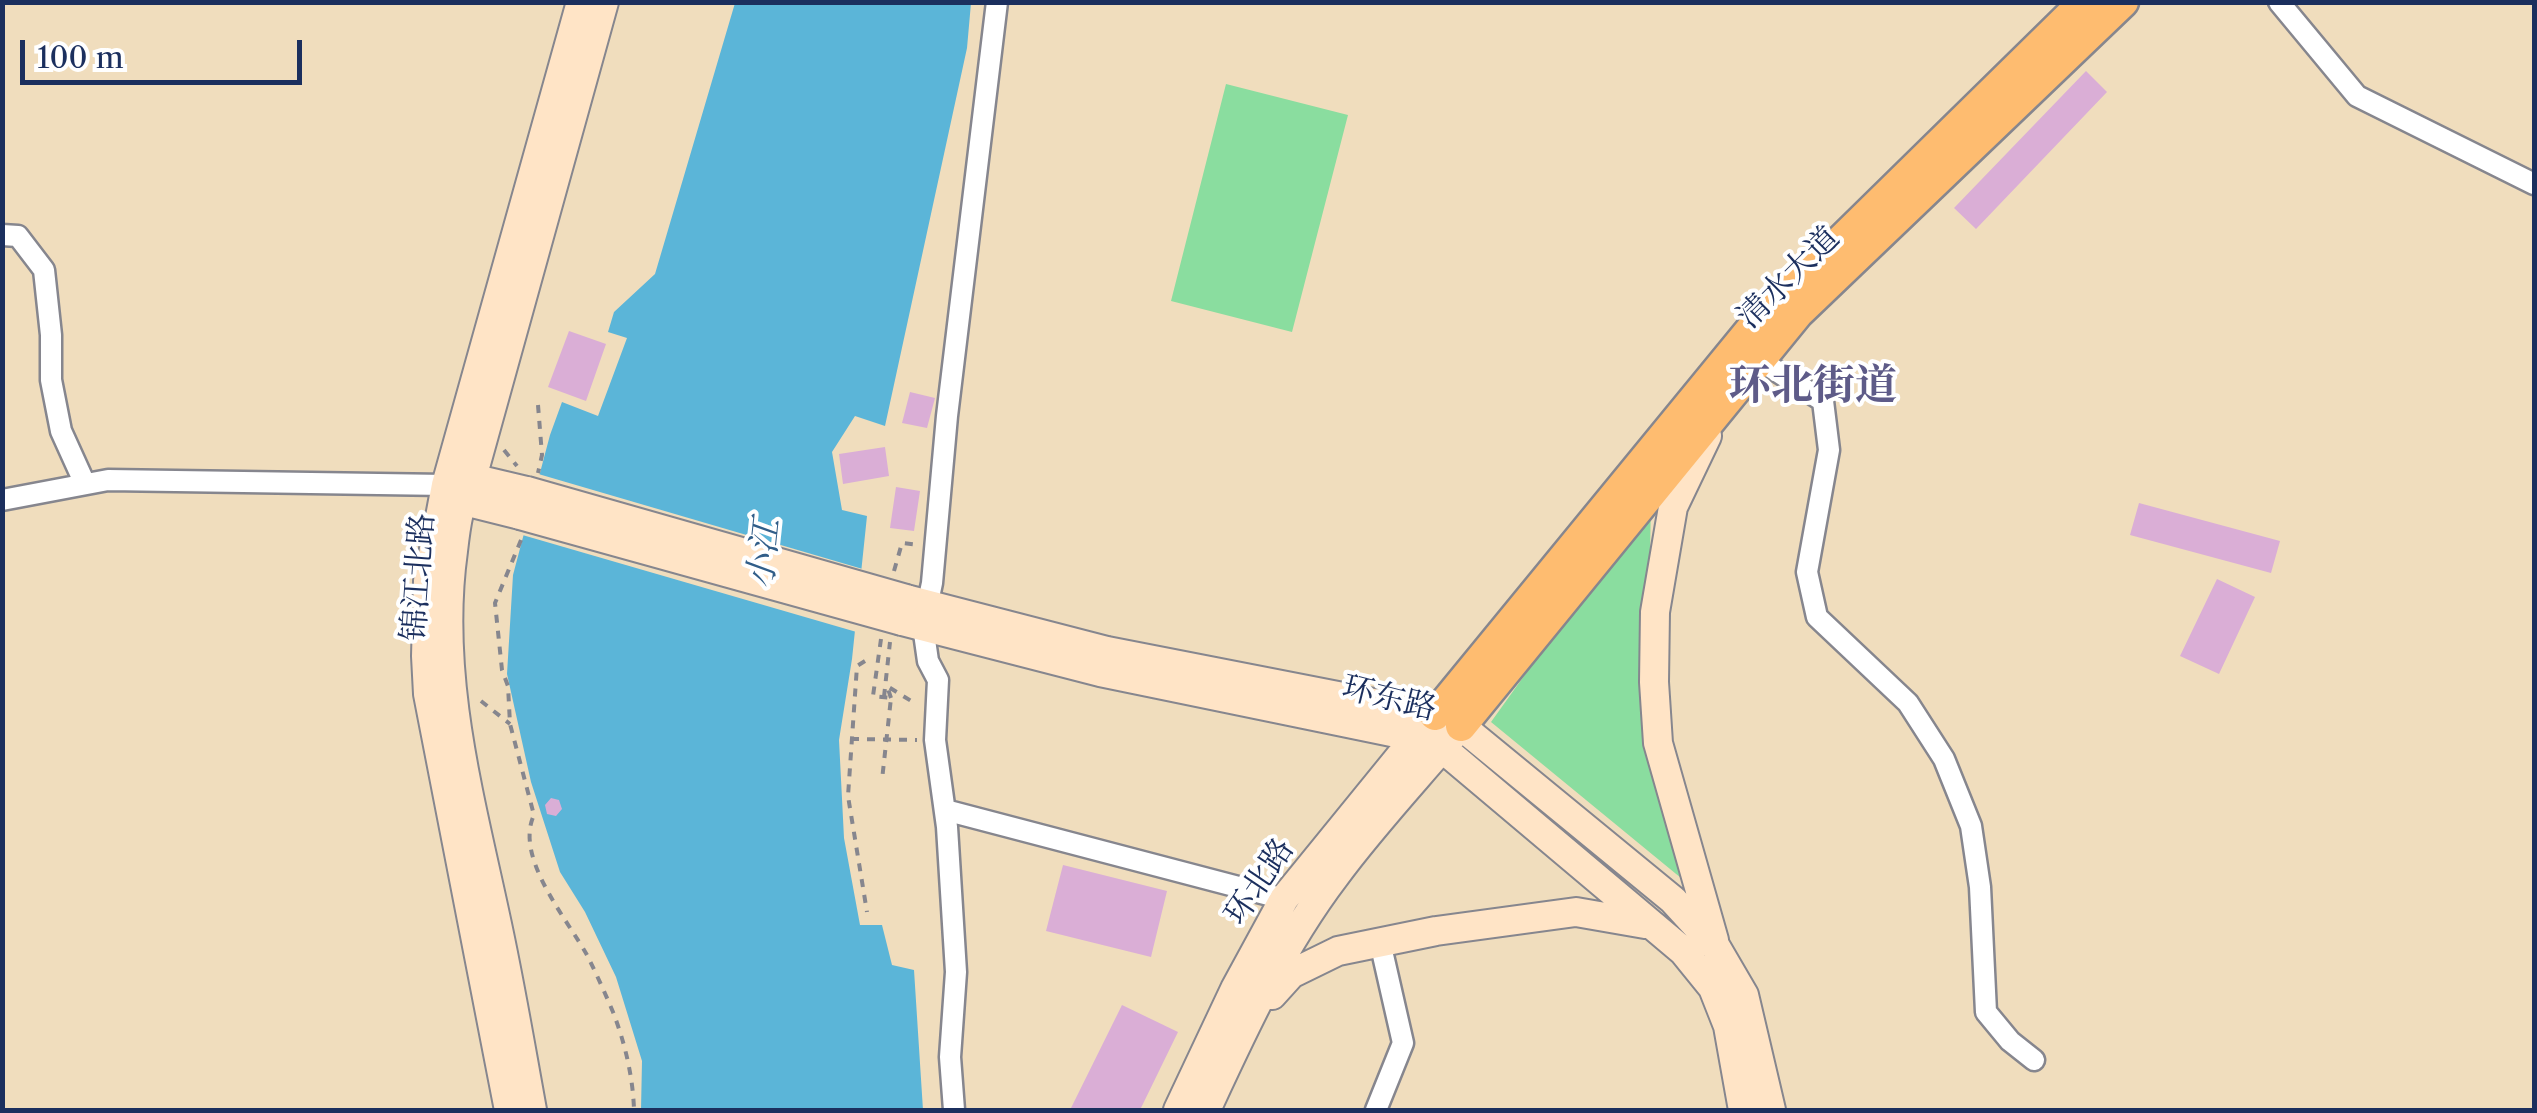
<!DOCTYPE html>
<html>
<head>
<meta charset="utf-8">
<style>
  body { margin:0 }
  #map { position:relative; width:2537px; height:1113px; overflow:hidden; background:#f0ddbd; font-family:"Libre Caslon Text",serif }
  canvas { display:block }
  .frame { position:absolute; inset:0; border:5px solid #1b2f5e; pointer-events:none }
  .scale { position:absolute; left:20px; top:40px; width:282px; height:45px; box-sizing:border-box; border:5px solid #1b2f5e; border-top:0; padding-left:12px; font-size:30px; line-height:35px; white-space:nowrap; color:#1b2f5e; -webkit-text-stroke:8px #fff; paint-order:stroke }
</style>
</head>
<body>
<div id="map">
<canvas width="2537" height="1113"></canvas>
<div class="frame"></div>
<div class="scale">100 m</div>
</div>
<script>
const context = document.querySelector('canvas').getContext('2d');
context.lineJoin = 'round';
function paint(path, color) { context.fillStyle = color; context.fill(path, 'evenodd'); }
function strokePath(path, color, width, dash) { context.strokeStyle = color; context.lineWidth = width; context.lineCap = dash ? 'butt' : 'round'; context.setLineDash(dash || []); context.stroke(path); }
function drawText(font, color, halo, rows, align = 'center') {
  context.font = font + ' "Libre Caslon Text","Noto Serif SC",serif'; context.lineWidth = 8; context.setLineDash([]); context.textBaseline = 'middle'; context.strokeStyle = halo; context.fillStyle = color; for (const [text, x, y, turn = 0] of rows) {
    context.save(); context.translate(x, y); context.rotate((+turn || 0) * Math.PI / 180); context.textAlign = isNaN(turn) ? turn : align; if (halo) context.strokeText(text, 0, 0); context.fillText(text, 0, 0); context.restore();
  }
}
paint(new Path2D(`
  M 1226,84 L 1348,115 L 1292,332 L 1171,301 Z
  M 1651,499 L 1648,666 L 1681,878 L 1491,722 Z`), '#8add9f');
paint(new Path2D(`
  M 735,3 L 971,3 L 967,48 L 885,426 L 855,416 L 832,452 L 842,510 L 867,516 L 852,659 L 839,740 L 844,838 L 860,925 L 882,925 L 892,965 L 914,970 L 923,1110 L 641,1110 L 642,1061 L 616,977 L 585,912 L 560,872 L 531,782 L 507,674 L 513,575 L 550,435 L 562,402 L 598,416 L 627,338 L 608,332 L 614,312 L 655,274 Z`), '#5bb5d8');
paint(new Path2D(`
  M 535,473 L 866,570 L 860,633 L 519,534 Z`), '#f0ddbd');
paint(new Path2D(`
  M 2086,71 L 2107,92 L 1976,229 L 1954,208 Z
  M 569,331 L 606,344 L 586,401 L 548,387 Z
  M 910,392 L 935,398 L 927,428 L 902,423 Z
  M 885,447 L 889,476 L 843,484 L 839,454 Z
  M 896,487 L 920,491 L 914,531 L 890,528 Z
  M 2139,503 L 2280,541 L 2271,573 L 2130,535 Z
  M 2217,579 L 2255,597 L 2219,674 L 2180,656 Z
  M 551,798 L 559,800 L 562,809 L 556,816 L 547,814 L 545,805 Z
  M 1063,865 L 1167,891 L 1151,957 L 1046,931 Z
  M 1122,1005 L 1178,1032 L 1140,1110 L 1070,1110 Z`), '#daaed6');
const street = new Path2D(`
  M 2279,2 L 2357,96 L 2534,184
  M 2,235 L 18,236 L 44,270 L 51,335 L 51,380 L 61,431 L 85,484
  M 1758,359 L 1823,401 L 1829,450 L 1807,572 L 1817,617 L 1908,703 L 1944,759 L 1971,826 L 1980,887 L 1986,1012 L 2010,1041 L 2034,1060
  M 2,500 L 108,480 L 446,485
  M 945,810 L 1284,899
  M 954,1110 L 950,1057 L 956,972 L 947,827 L 935,740 L 938,680 L 928,661 L 923,626 L 932,583 L 947,416 L 997,2
  M 1376,1110 L 1403,1043 L 1380,942`);
const secondary = new Path2D(`
  M 1707,436 L 1673,507 L 1655,612 L 1654,682 L 1658,743 L 1714,940
  M 520,515 L 460,500 L 446,485 L 472,478 L 527,491
  M 906,599 L 1107,651 L 1435,715 L 1461,726 L 1673,900 L 1716,947 L 1744,995 L 1771,1110
  M 902,621 L 1100,672 L 1416,737 L 1442,748 L 1683,951 L 1713,988 L 1728,1026 L 1743,1110
  M 1272,995 L 1291,974 L 1338,951 L 1436,931 L 1576,912 L 1645,924
  M 509,1110 L 428,694 L 426,656 L 428,581 L 446,485 L 581,2
  M 532,1110 C 521,1050 511,990 498,929 C 472,805 435,679 453,551 C 456,524 459,502 472,478 L 604,2
  M 1178,1110 L 1235,989 L 1284,899 L 1424,727
  M 1206,1110 C 1243,1030 1281,947 1335,876 C 1371,827 1414,781 1453,735`);
const primary = new Path2D(`
  M 1435,715 L 1776,299 L 1819,262 L 2084,2
  M 1461,726 L 1798,313 L 2123,2`);
strokePath(street, '#86868e', 25);
strokePath(secondary, '#86868e', 32);
strokePath(primary, '#86868e', 35);
strokePath(new Path2D(`
  M 538,405 L 542,455 L 538,473
  M 504,450 L 517,466
  M 521,540 L 495,603 L 502,670 L 508,686 L 510,724 L 534,815 C 514,857 567,919 587,955 C 596,973 605,993 613,1012 C 625,1043 633,1077 634,1110
  M 894,571 L 902,543 L 919,545
  M 881,639 L 873,696 L 891,698 L 882,780
  M 865,661 L 857,666 L 848,796 L 867,912
  M 884,697 L 890,642
  M 891,698 L 887,686 L 916,704
  M 481,701 L 510,724
  M 851,739 L 917,740`), '#86868e', 4, [8, 8]);
strokePath(street, '#fff', 20);
strokePath(secondary, '#ffe4c6', 28);
strokePath(primary, '#febc70', 30);
const secondaryBridge = new Path2D(`
  M 527,491 L 906,599
  M 520,515 L 902,621`);
strokePath(secondaryBridge, '#86868e', 32, []);
strokePath(secondaryBridge, '#ffe4c6', 28);
drawText('32px', '#1b2f5e', '#fff', [
  ["清水大道",1789,278,-45],
  ["锦江北路",419,577,-86],
  ["环东路",1389,699,14],
  ["环北路",1260,882,-56]
]);
drawText('italic 35px', '#315e89', '#fff', [
  ["小江",765,554,-84]
]);
drawText('bold 42px', '#5e5b88', '#fff', [
  ["环北街道",1813,387]
]);
</script>
</body>
</html>
